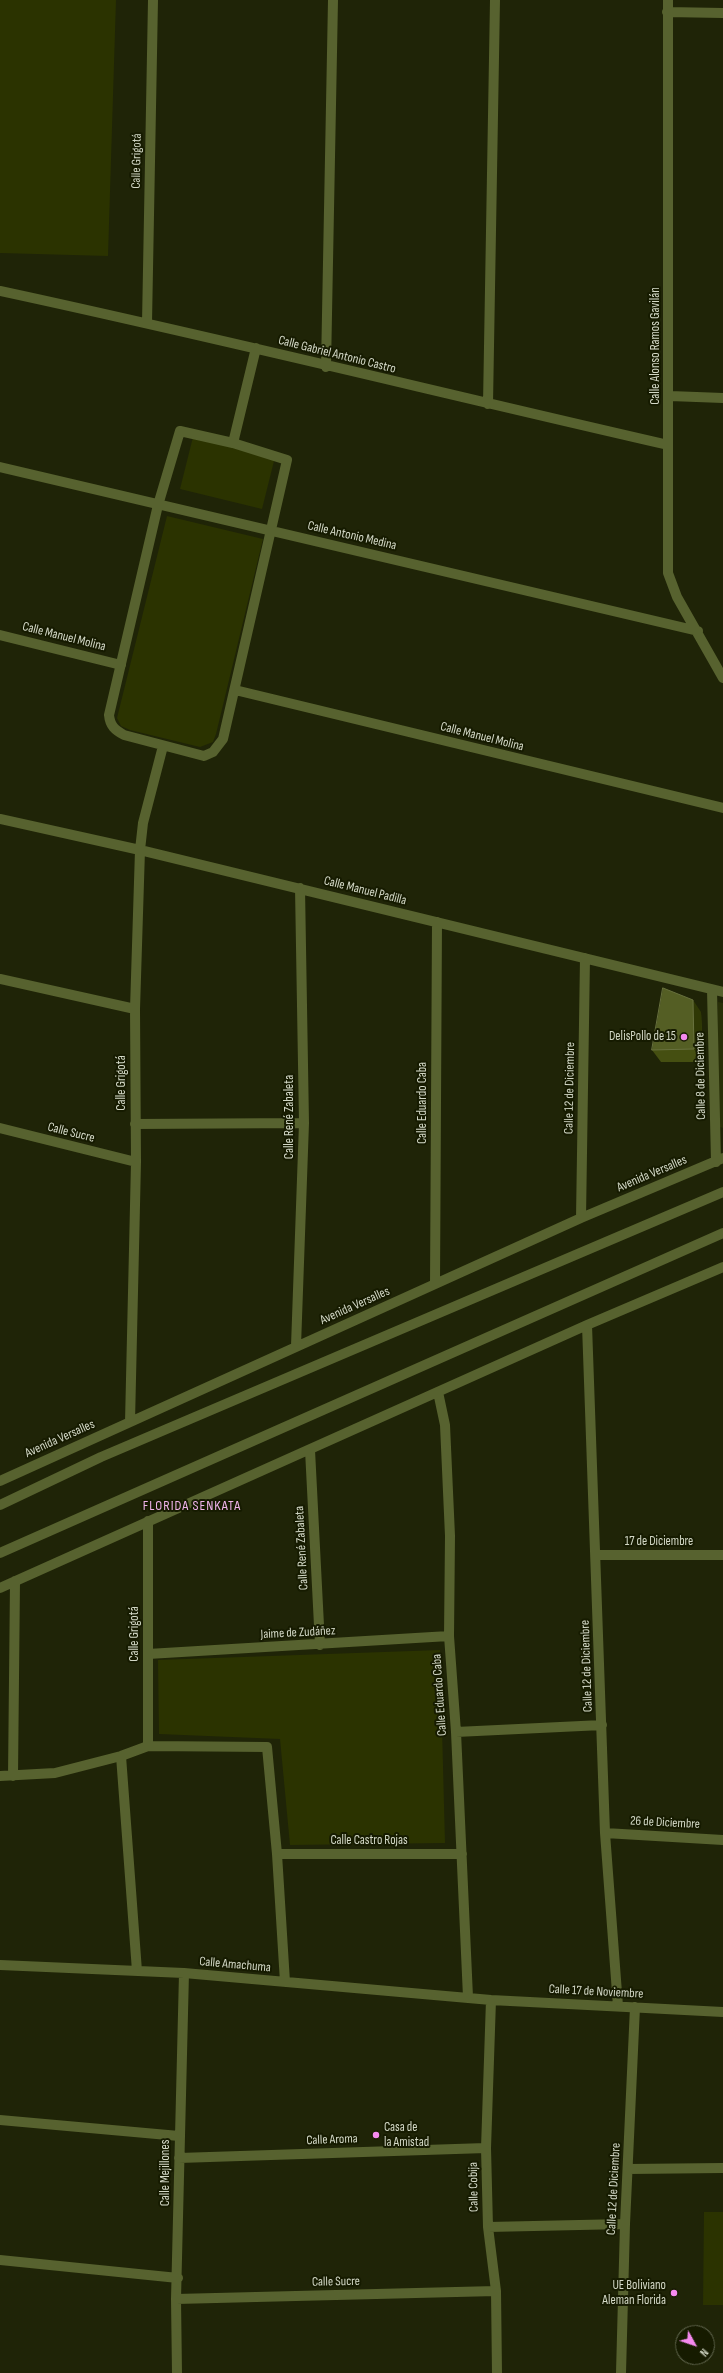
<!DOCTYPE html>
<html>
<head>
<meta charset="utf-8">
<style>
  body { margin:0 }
  #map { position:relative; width:723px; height:2373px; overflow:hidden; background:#1f2407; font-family:"Sofia Sans Condensed",sans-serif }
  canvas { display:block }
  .north { position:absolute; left:675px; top:2325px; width:40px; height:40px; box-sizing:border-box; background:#161b00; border:1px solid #62674f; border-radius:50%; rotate:130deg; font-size:11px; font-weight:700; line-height:16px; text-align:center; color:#d3d8c6 }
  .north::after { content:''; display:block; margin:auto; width:14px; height:18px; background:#f589ef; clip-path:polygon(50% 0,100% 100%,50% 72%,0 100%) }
</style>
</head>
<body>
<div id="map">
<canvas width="723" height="2373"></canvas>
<div class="north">N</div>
</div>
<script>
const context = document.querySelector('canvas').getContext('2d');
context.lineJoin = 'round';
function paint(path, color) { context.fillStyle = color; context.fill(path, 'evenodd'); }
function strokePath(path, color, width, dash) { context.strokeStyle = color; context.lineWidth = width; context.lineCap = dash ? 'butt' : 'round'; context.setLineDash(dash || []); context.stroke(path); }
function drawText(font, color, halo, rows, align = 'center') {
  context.font = font + ' "Sofia Sans Condensed",sans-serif'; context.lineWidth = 4; context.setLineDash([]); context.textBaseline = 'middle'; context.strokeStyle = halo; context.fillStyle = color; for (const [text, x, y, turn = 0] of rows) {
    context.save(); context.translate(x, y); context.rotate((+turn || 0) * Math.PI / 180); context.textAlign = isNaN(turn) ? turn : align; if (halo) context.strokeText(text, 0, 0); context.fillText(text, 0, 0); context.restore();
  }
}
paint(new Path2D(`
  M 718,1002 L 723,1003 L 723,1128 L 717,1126 Z`), '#282f08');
paint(new Path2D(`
  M 0,0 L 116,0 L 108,256 L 0,253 Z
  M 193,437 L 275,457 L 262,509 L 180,489 Z
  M 167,516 L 263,539 L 216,734 L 213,742 L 200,747 L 130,730 L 121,726 L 117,718 Z
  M 440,1650 L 445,1843 L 290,1845 L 280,1739 L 159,1734 L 158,1660 Z
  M 704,2212 L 723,2212 L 723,2305 L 703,2305 Z`), '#2b3300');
strokePath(new Path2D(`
  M 668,0 L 668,573 L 677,597 L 723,678
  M 667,12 L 723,13
  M 0,291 C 223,339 445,394 668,445
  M 147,323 L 153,0
  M 326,367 L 333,0
  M 670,396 L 723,398
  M 488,404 L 495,0
  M 180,431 L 233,443 L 287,460 L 223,739 L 213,752 L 204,756 L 124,735 C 115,730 110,726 109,715 L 158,505 Z
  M 233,443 L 256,348
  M 0,467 L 698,631
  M 0,635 L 121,665
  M 235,690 L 723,808
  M 0,819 L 140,850 L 723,992
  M 0,979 L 135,1009
  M 712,990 L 716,1162
  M 135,1124 L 304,1123
  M 0,1128 L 136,1162
  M 581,1218 L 585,958
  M 435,1284 L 437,922
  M 587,1325 L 605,1833 L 618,2006
  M 296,1346 L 304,1123 L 300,888
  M 438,1392 L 445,1425 L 450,1536 L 449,1636 L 456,1732 L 468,1997
  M 130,1422 L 136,1162 L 135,1009 L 140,850 L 143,823 L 163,746
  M 310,1450 L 320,1645
  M 0,1481 L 581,1218 L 723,1158
  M 0,1505 L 101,1457 L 723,1192
  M 148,1521 L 148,1746
  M 0,1553 L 723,1233
  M 596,1555 L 723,1555
  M 0,1588 L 587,1325 L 723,1267
  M 148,1654 L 449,1636
  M 456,1732 L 602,1725
  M 121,1756 L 137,1971
  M 0,1776 L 55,1773 L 121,1756 L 148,1746 L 267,1747 L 277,1854 L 285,1982
  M 13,1776 L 15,1581
  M 605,1833 L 723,1840
  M 277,1854 L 462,1854
  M 0,1965 L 184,1973 L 491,2000 L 723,2012
  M 491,2000 L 486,2148 L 488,2227 L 496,2291 L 497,2373
  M 0,2120 L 179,2136
  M 179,2158 L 486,2148
  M 628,2169 L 723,2168
  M 488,2227 L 625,2224
  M 0,2260 L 178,2278
  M 176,2299 L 496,2291
  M 177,2373 L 176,2299 L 184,1973
  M 621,2373 L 625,2224 L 635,2007`), '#57622f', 10);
paint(new Path2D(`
  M 701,1012 L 703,1062 L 661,1062 L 652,1050 Z`), '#454f11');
paint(new Path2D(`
  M 693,1000 L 701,1012 L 703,1062 L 694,1049 Z`), '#2f3805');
const building = new Path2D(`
  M 663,988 L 693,1000 L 694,1049 L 652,1050 Z`);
paint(building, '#545e24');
strokePath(building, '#68713e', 1);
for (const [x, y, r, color] of [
  [684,1037,4,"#f589ef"],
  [376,2135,4,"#f589ef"],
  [674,2293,4,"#f589ef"]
]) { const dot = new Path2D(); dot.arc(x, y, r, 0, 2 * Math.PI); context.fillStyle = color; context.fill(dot); strokePath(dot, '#161b00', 1.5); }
drawText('13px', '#d3d8c6', '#161b00', [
  ["Calle Grigotá",137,161,-89],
  ["Calle Alonso Ramos Gavilán",656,346,-90],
  ["Calle Gabriel Antonio Castro",337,355,14],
  ["Calle Antonio Medina",352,536,13],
  ["Calle Manuel Molina",64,637,14],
  ["Calle Manuel Molina",482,737,14],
  ["Calle Manuel Padilla",365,891,14],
  ["Calle 8 de Diciembre",701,1076,-91],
  ["Calle Grigotá",122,1083,-90],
  ["Calle 12 de Diciembre",570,1088,-89],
  ["Calle Eduardo Caba",423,1103,-90],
  ["Calle René Zabaleta",290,1117,-90],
  ["Calle Sucre",71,1133,14],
  ["Avenida Versalles",652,1174,-23],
  ["Avenida Versalles",355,1306,-24],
  ["Avenida Versalles",60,1439,-24],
  ["17 de Diciembre",659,1542],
  ["Calle René Zabaleta",302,1548,-93],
  ["Jaime de Zudáñez",298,1633,-3],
  ["Calle Grigotá",135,1634,-90],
  ["Calle 12 de Diciembre",587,1666,-92],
  ["Calle Eduardo Caba",440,1695,-94],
  ["26 de Diciembre",665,1823,3],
  ["Calle Castro Rojas",369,1841],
  ["Calle Amachuma",235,1965,5],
  ["Calle 17 de Noviembre",596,1992,3],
  ["Calle Aroma",332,2140,-2],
  ["Calle Mejillones",166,2173,-90],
  ["Calle Cobija",474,2187,-91],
  ["Calle 12 de Diciembre",614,2189,-87],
  ["Calle Sucre",336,2282,-1]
]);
drawText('13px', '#d3d8c6', '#161b00', [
  ["DelisPollo de 15",676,1037],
  ["Casa de",384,2128,"left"],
  ["la Amistad",384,2143,"left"],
  ["UE Boliviano",666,2286],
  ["Aleman Florida",666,2301]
], 'right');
context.letterSpacing = '1px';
drawText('14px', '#f0b4eb', '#161b00', [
  ["FLORIDA SENKATA",192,1506]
]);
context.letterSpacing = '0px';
</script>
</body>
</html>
